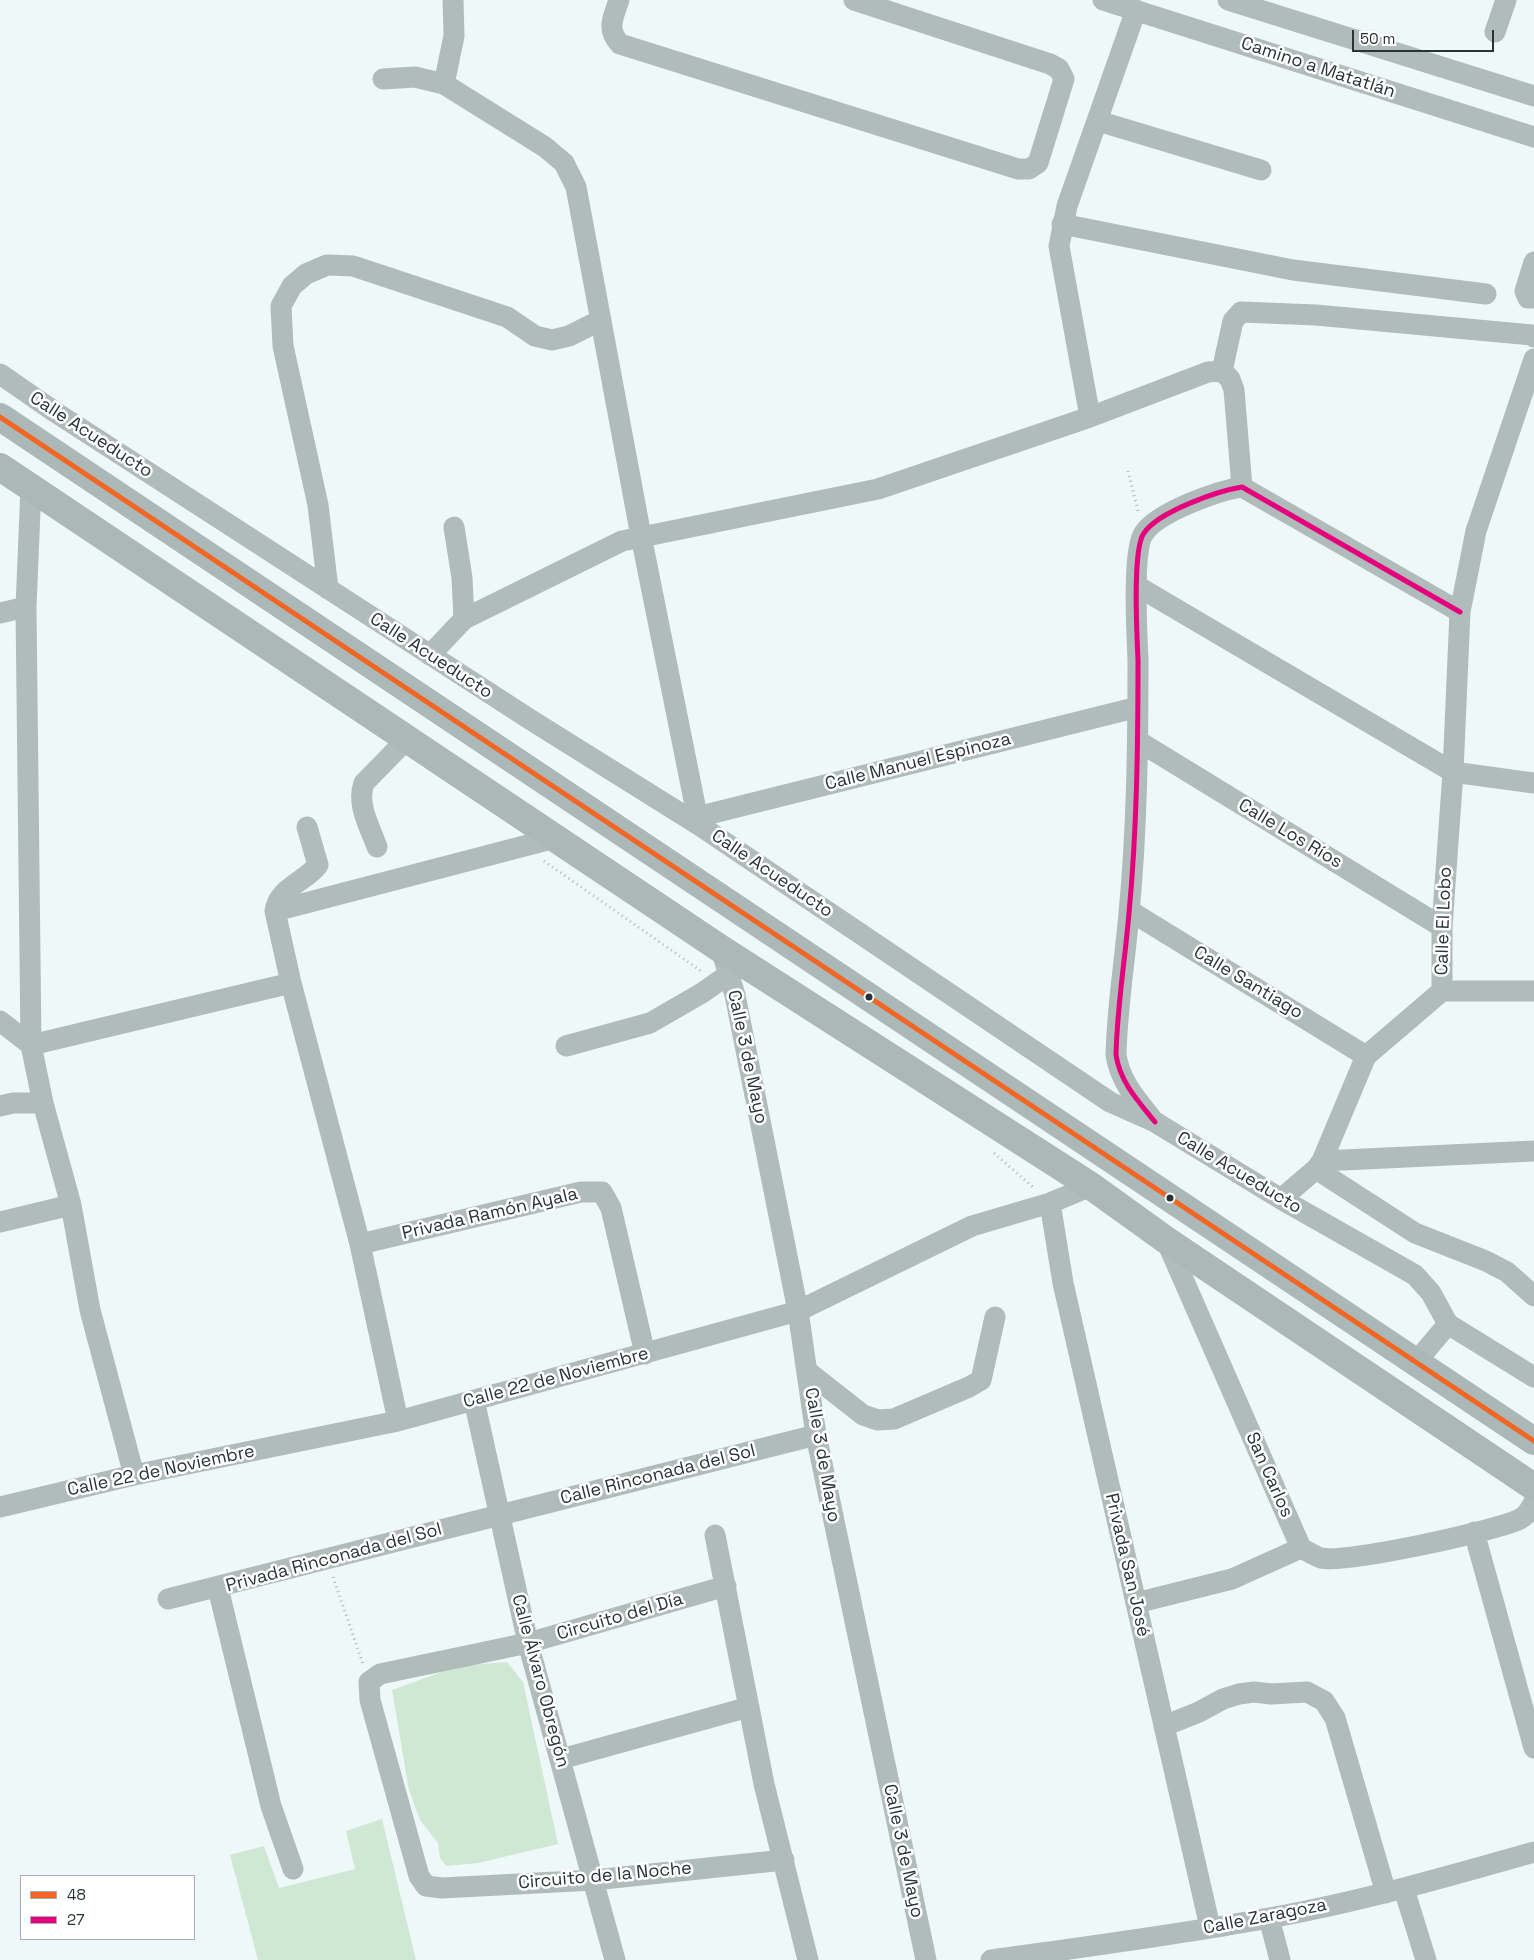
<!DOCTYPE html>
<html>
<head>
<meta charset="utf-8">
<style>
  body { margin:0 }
  #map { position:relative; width:1534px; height:1960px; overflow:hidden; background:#eef8f9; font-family:"Space Grotesk",sans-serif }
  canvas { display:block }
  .legend { position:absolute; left:20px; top:1875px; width:175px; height:65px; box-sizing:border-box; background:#fff; border:1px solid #a9adae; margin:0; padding:6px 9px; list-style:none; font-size:15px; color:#273335 }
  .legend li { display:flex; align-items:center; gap:10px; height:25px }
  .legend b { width:25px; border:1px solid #a9adae }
  .scale { position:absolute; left:1352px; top:30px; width:142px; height:22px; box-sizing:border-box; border:2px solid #273335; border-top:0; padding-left:6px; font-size:15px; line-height:18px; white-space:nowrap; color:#273335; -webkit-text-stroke:4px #fff; paint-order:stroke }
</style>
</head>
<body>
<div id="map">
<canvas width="1534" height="1960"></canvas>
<ul class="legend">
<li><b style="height:6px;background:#f26522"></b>48</li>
<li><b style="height:6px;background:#e5007d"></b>27</li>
</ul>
<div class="scale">50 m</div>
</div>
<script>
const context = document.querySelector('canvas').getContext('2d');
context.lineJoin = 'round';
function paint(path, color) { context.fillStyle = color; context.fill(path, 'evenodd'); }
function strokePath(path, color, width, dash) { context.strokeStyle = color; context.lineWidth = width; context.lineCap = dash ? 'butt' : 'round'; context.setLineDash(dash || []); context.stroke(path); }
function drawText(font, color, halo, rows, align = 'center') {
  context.font = font + ' "Space Grotesk",sans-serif'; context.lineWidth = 5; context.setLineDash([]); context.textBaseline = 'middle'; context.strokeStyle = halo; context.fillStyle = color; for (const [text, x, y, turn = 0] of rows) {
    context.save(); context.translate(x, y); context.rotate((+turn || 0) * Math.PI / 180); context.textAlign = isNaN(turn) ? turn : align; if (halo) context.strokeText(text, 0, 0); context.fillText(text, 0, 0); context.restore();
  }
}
paint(new Path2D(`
  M 507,1662 L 523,1682 L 558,1844 L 478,1863 L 446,1866 L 440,1858 L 438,1843 L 420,1820 L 409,1790 L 392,1690 L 458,1666 Z
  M 382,1819 L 416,1960 L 258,1960 L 230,1855 L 264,1846 L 279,1888 L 355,1869 L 346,1831 Z`), '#cfe8d3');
strokePath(new Path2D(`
  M 1128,471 L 1138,511
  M 544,861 L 701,971
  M 994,1153 L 1034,1188
  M 333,1577 L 363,1664`), '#aeb8b8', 3, [1, 4]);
strokePath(new Path2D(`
  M 619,0 C 613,18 606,29 620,44 L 1018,169 L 1029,169 L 1038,163 L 1064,79 L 1059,69 L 1050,64 L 854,0
  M 1103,0 L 1534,137
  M 1228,0 L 1534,96
  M 1495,32 L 1506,0
  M 383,79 L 415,77 L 444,84 L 545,147 L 564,163 L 576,187 L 641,536 L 699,825
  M 444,84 L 454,36 L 453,0
  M 1098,121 L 1261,170
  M 1062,224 L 1293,270 L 1486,294
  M 1534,262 L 1525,291 L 1528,298 L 1534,298
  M 1222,371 L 1233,321 L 1241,312 L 1316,315 L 1532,335 L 1534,337
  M 0,374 L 55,412 L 531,720 L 699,825 L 1110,1102 L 1155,1122 L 1281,1199 L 1415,1275 L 1431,1293 L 1448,1324 L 1534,1377
  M 1090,417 L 1059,246 L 1067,206 L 1136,10
  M 31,487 L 26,607 L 31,1045 L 43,1103 L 71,1205 L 90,1310 L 134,1475
  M 454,527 L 462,578 L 464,619
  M 1137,586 L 1453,772 L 1534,783
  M 328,589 L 318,505 L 283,346 L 281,306 L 292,286 L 306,274 L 327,265 L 353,266 L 507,317 L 535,336 L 552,340 L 569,336 L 601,320
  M 0,613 L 26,607
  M 430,655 L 464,619 L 622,541 L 878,489 L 1090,417 L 1208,372 L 1222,371 L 1230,379 L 1234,390 L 1242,487
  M 1138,741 L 1442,927
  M 697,817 L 1138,707
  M 307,827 L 318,865 C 305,882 278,888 275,911 L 291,983 L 360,1244 L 398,1421
  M 377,847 C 370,827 356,804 364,783 L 407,739
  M 275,911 L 555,838
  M 1130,911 L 1366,1056
  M 721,949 L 735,995 L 798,1311 L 816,1435 L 926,1960
  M 1442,991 L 1534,991
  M 0,1021 L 31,1045 L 291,983
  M 566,1046 L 650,1023 L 702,993 L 729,974
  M 0,1106 L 13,1103 L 43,1103
  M 1152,1119 C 1136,1099 1120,1081 1116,1055 C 1117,1008 1125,960 1129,913 C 1137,829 1138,744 1138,660 C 1137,636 1132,549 1144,533 C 1158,512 1217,491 1242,487 L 1460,612
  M 1322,1161 L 1534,1151
  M 1316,1169 L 1415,1233 L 1486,1261 L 1507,1272 L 1534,1296
  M 1281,1199 L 1316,1169 L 1322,1161 L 1366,1056 L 1442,991 L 1442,927 L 1453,772 L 1460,612 L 1476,531 L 1534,359
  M 1050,1203 L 1063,1283 L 1210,1927
  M 0,1222 L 71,1205
  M 1166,1240 L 1301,1548 C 1307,1551 1315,1556 1321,1558 C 1344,1564 1496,1531 1520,1519 C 1528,1515 1530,1509 1534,1502
  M 360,1244 L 581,1192 L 602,1192 L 611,1208 L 645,1354
  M 1416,1362 L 1448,1324
  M 807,1371 L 863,1415 L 878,1420 L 894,1419 L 969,1387 L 981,1380 L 995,1317
  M 474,1400 L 528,1643 L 615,1960
  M 0,1507 L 134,1475 L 398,1421 L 798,1311 L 972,1226 L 1050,1203 L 1091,1186
  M 1474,1532 L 1534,1748
  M 715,1535 L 764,1784 L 808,1960
  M 726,1586 L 528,1643 L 380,1674 L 369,1682 L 370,1700 L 419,1876 L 426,1886 L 442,1888 L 594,1880 L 784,1860
  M 218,1588 L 271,1806 L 293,1869
  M 168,1599 L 816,1435
  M 1136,1603 L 1232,1579 L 1301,1548
  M 1164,1726 L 1199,1712 L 1223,1699 L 1239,1694 L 1254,1692 L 1271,1694 L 1307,1692 L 1324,1701 L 1335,1718 L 1386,1893
  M 561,1759 L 749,1707
  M 1404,1889 L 1426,1960
  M 1269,1918 L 1280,1960
  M 991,1960 C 1084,1947 1177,1935 1269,1918 C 1359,1902 1446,1877 1534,1852`), '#b0bcb9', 21);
strokePath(new Path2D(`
  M 0,417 L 1534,1441
  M 0,467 L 721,949 L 1091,1186 L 1166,1240 L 1534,1487`), '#aab8b7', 28);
strokePath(new Path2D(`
  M 0,417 L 1534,1441`), '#f26522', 5);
strokePath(new Path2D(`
  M 1155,1122 C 1138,1101 1120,1082 1116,1055 C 1117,1008 1125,960 1129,913 C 1137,829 1138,744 1138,660 C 1137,636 1132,549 1144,533 C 1158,512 1217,491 1242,487 L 1460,612`), '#e5007d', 5);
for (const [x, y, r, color] of [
  [869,997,4.5,"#273335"],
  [1170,1198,4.5,"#273335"]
]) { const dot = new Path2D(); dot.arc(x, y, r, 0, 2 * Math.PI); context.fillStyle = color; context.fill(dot); strokePath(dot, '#fff', 2); }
drawText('18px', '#273335', '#fff', [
  ["Camino a Matatlán",1318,68,18],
  ["Calle Acueducto",91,435,33],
  ["Calle Acueducto",431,656,33],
  ["Calle Manuel Espinoza",918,762,-14],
  ["Calle Los Ríos",1290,834,31],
  ["Calle Acueducto",772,874,34],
  ["Calle El Lobo",1444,921,-88],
  ["Calle Santiago",1248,983,31],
  ["Calle 3 de Mayo",747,1057,78],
  ["Calle Acueducto",1239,1173,31],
  ["Privada Ramón Ayala",490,1214,-13],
  ["Calle 22 de Noviembre",556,1378,-15],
  ["Calle 3 de Mayo",822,1455,80],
  ["Calle 22 de Noviembre",161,1471,-12],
  ["Calle Rinconada del Sol",658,1475,-14],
  ["San Carlos",1269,1475,66],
  ["Privada Rinconada del Sol",334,1558,-15],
  ["Privada San José",1127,1565,77],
  ["Circuito del Día",620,1617,-16],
  ["Calle Álvaro Obregón",540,1681,75],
  ["Calle 3 de Mayo",903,1851,78],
  ["Circuito de la Noche",605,1876,-5],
  ["Calle Zaragoza",1265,1917,-11]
]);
</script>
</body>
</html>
